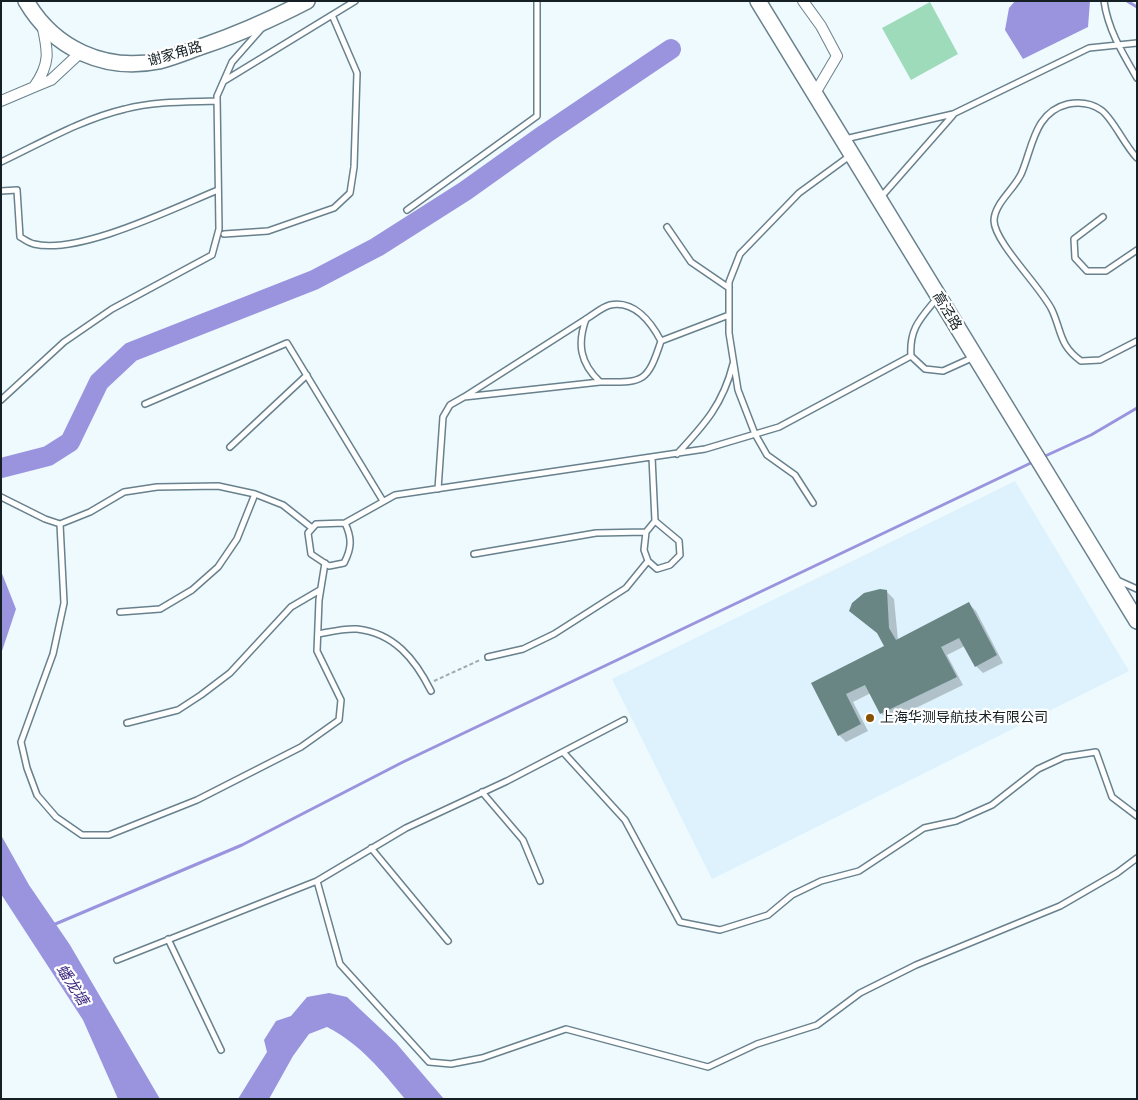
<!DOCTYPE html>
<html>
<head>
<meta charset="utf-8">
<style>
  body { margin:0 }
  #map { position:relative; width:1138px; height:1100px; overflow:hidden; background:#effaff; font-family:Inter,sans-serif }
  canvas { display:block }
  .frame { position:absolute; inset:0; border:2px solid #162024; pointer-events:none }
</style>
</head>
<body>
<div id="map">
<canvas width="1138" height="1100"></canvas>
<div class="frame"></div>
</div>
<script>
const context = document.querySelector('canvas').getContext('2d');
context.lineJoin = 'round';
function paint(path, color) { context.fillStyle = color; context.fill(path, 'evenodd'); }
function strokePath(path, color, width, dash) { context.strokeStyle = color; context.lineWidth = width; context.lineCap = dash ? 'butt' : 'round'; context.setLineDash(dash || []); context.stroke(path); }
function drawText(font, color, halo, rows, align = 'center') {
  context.font = font + ' Inter,"Noto Sans SC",sans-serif'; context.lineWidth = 4.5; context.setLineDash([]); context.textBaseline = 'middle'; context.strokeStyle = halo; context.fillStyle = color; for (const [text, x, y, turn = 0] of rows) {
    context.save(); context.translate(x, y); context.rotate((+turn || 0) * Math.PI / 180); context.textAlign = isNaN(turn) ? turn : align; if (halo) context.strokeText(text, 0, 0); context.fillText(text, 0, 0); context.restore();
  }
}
paint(new Path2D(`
  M 1015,481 L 1129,671 L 712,879 L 612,679 Z`), '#ddf2fc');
paint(new Path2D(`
  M 930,2 L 958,54 L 911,80 L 882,28 Z`), '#9ddbbb');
paint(new Path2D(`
  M 1015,1 L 1090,1 L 1088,27 L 1023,59 L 1005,30 L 1009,8 Z
  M 1,571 L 16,609 L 1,654 Z
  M 1,835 L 29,885 L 70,945 L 160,1099 L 118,1099 L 83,1020 L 1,894 Z
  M 329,993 L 347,997 L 396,1043 L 444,1099 L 405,1099 C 382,1071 360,1044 327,1027 L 309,1034 L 293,1056 L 269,1099 L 238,1099 L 267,1052 L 264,1040 L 276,1021 L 291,1016 L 307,997 Z`), '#9a94de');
paint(new Path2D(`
  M 887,592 L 894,599 L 898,640 L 969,604 L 976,611 L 1003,663 L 983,673 L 976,666 L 965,646 L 947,655 L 963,685 L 889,721 L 881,713 L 871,693 L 853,702 L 868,731 L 846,742 L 839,735 L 813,683 L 885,647 L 880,635 L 850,611 Z`), '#0003');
strokePath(new Path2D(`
  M 1127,1 L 1137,7
  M 1043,457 L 1091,435 L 1137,408
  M 53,925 L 242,845 L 403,762 L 1035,461`), '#9a94de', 3);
strokePath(new Path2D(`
  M 1,468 L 48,456 L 70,442 L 99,382 L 131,352 L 314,280 L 377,247 L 465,191 L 545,134 L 671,49`), '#9a94de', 20);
paint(new Path2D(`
  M 880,589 L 887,590 L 889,628 L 896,640 L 969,602 L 997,655 L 975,667 L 959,638 L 941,647 L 957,677 L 880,714 L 865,685 L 846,694 L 861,724 L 838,736 L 811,683 L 884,646 L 877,633 L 849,611 L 852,603 L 864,593 Z`), '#698685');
const lane = new Path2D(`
  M 1104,1 C 1108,30 1123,54 1137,78
  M 224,81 L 355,1
  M 845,139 L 953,114 L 1089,48 L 1137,43
  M 1137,158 C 1125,146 1112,117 1101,110 C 1091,103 1079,102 1068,104 C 1035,112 1033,145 1022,172 C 1016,188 994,203 994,221 C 995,243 1041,287 1052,310 C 1062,332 1059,345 1081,361 L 1100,360 L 1137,341
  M 1,162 C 41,143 82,119 125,109 C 155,101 187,102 217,101
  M 1,191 L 17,190 L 20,237 C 24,239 29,243 34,244 C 79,255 174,208 218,190
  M 881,197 L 953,115
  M 407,210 L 537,116 L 537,1
  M 1103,217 L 1074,239 L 1075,258 L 1087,271 L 1106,271 L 1137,250
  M 667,227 L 691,262 L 729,288
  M 224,234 L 268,231 L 334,208 L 350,193 L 354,167 L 357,73 L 332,15
  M 938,297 C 921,318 909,328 911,356 L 925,369 L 943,371 L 974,357
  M 586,319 L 464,397 L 600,382
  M 661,341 C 651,322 634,300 610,305 C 602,307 593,315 586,319 C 577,344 580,363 600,382 C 643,382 647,384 661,341 L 729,315
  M 1,400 L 64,342 L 112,309 L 212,255 L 219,229 L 217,96 L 232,62 L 262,28
  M 145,404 L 287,343 L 383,501
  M 230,447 L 307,375
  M 677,454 C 705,424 723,404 733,364
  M 652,457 L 655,521 L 646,532 L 644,550 L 648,561 L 657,569 L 670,565 L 680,555 L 679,541 L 655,521
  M 438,489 L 443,417 L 450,405 L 464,397
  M 1,497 L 45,519 L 60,524 L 64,603 L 53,654 L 21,742 L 27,768 L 37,795 L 56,817 L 82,835 L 109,835 L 197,800 L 301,747 L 339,720 L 341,700 L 317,651 L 319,600 L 325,563
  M 813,503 L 795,475 L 767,455 L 755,434 L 738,390 L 729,333 L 729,282 L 740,254 L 799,193 L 851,155
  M 345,523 C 352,538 352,548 344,563 L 329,566 L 311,554 L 308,533 L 316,524 L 345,523 L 395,495 L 705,449 L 779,427 L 911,356
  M 60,524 L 90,512 L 124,492 L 157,487 L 218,486 L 255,494 L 283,505 L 312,528
  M 474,554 L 596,533 L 646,532
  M 1117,580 L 1137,589
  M 120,612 L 160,609 L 192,590 L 218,567 L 237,539 L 255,494
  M 318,634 C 330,632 344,628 357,629 C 394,633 415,659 431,691
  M 488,657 L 523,649 L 554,634 L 626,588 L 648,561
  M 624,720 L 507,781 L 406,828 L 317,881 L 340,964 L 429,1062 L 451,1064 L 482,1058 L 566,1029 L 708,1067 L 757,1044 L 817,1025 L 860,993 L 916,965 L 1060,906 L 1117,873 L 1137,858
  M 127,723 L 178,710 L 201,695 L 230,673 L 291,607 L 320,590
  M 563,752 L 625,820 L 680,922 L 720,930 L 768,915 L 792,895 L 821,881 L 859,871 L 924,828 L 956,821 L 992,805 L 1038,769 L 1064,757 L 1096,752 L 1112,797 L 1137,816
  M 482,792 L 523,840 L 540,881
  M 371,848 L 448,941
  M 168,939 L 221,1050
  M 117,960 L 317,881`);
const street = new Path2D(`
  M 803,1 L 821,26 L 837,56 L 814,95
  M 42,24 C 48,51 51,63 34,87 L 51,80 L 80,53
  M 1,101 L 34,87`);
const secondary = new Path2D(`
  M 26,1 C 54,49 105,72 159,61 C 175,57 191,50 206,45 C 241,33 274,18 307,1
  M 758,1 L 1137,621`);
strokePath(lane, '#68818c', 8);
strokePath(street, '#68818c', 12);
strokePath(secondary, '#68818c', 18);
strokePath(new Path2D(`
  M 434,681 L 480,660`), '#9fa9ae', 2, [4, 2.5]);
strokePath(lane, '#fff', 5);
strokePath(street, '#fff', 10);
strokePath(secondary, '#fff', 15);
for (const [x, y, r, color] of [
  [870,718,5,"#865000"]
]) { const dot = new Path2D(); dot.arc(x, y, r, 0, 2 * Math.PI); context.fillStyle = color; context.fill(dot); strokePath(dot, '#fff', 2); }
drawText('14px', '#162024', '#fff', [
  ["谢家角路",175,54,-16],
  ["高泾路",947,311,59]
]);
drawText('14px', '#162024', '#fff', [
  ["上海华测导航技术有限公司",880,718]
], 'left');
drawText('italic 15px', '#3f2c82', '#fff', [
  ["蟠龙塘",72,985,57]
]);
</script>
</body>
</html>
